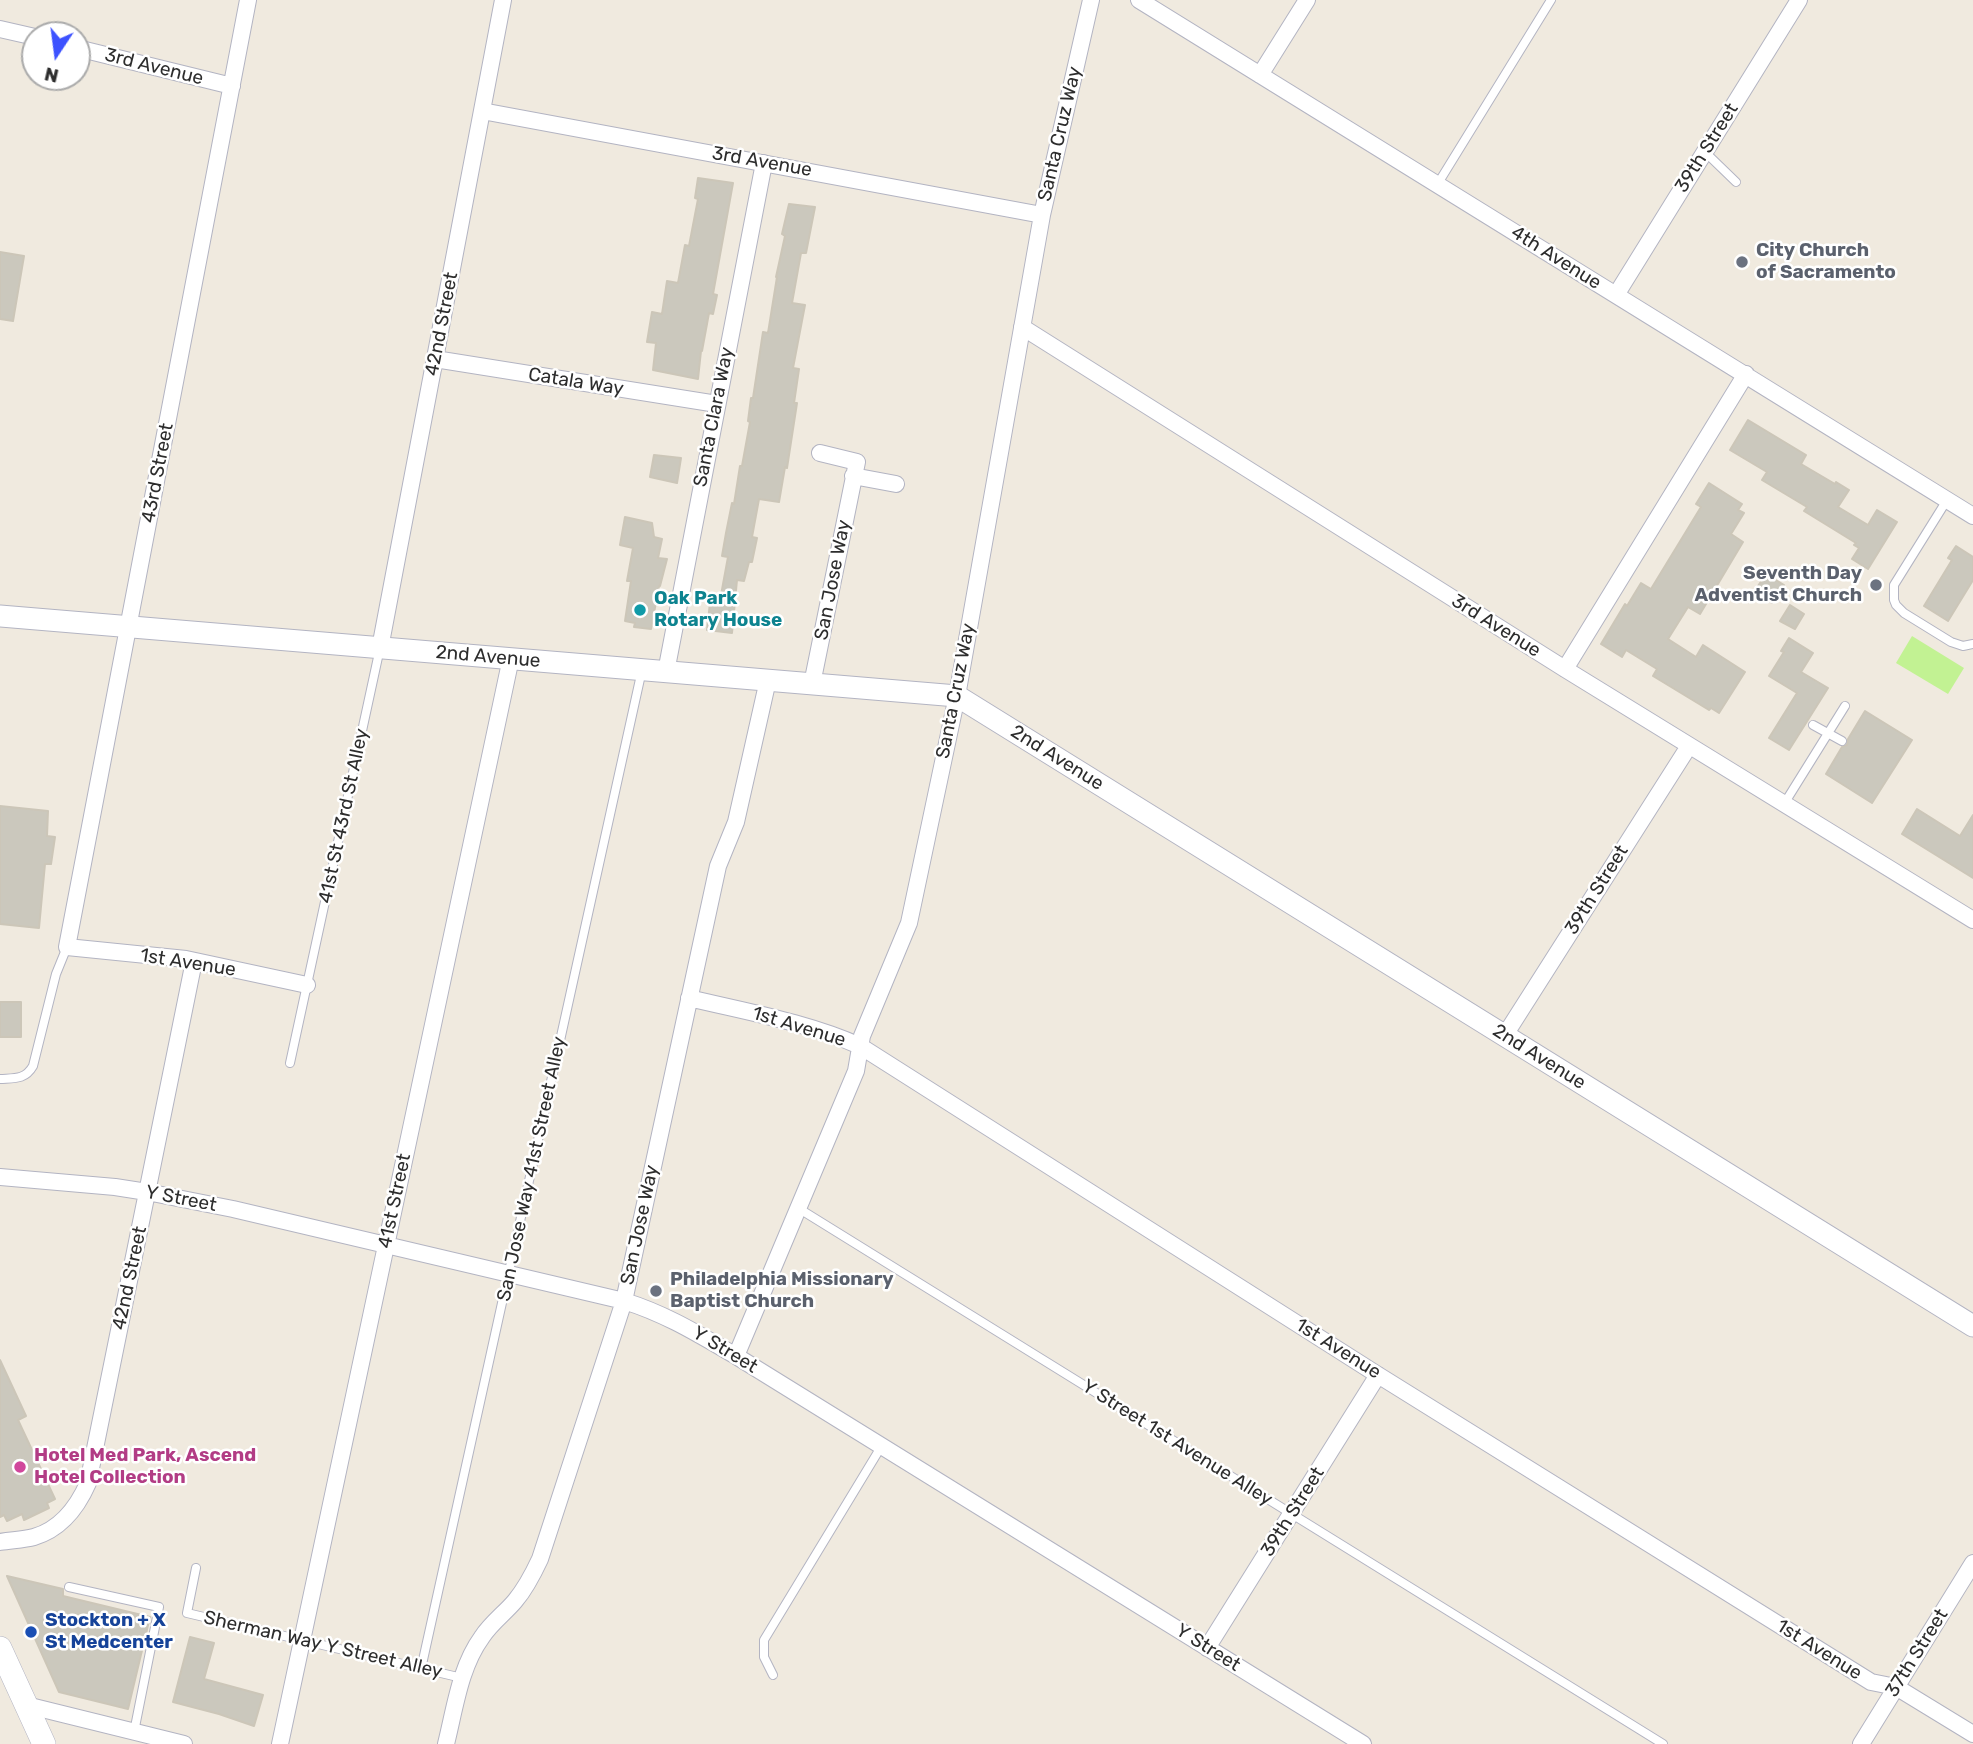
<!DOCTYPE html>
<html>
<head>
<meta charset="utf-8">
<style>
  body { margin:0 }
  #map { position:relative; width:1973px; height:1744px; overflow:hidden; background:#f0eadf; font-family:Rubik,sans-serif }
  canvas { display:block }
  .north { position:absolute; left:21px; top:21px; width:70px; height:70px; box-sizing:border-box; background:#fff; border:2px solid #ababab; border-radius:50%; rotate:193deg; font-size:19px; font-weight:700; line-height:28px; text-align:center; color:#2d2d2d }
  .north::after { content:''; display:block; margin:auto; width:24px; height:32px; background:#3d52ff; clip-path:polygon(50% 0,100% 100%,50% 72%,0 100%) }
</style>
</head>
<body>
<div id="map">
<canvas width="1973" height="1744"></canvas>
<div class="north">N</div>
</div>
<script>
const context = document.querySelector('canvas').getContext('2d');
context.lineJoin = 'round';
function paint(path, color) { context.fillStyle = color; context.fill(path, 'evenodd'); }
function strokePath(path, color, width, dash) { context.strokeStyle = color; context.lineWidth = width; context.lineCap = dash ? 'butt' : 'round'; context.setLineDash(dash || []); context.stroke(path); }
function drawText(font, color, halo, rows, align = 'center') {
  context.font = font + ' Rubik,sans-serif'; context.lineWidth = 5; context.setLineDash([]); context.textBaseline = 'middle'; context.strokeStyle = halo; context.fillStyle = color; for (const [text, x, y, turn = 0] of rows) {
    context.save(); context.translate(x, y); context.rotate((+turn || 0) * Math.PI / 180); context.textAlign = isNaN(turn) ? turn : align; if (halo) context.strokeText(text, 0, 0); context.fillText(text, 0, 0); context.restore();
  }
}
paint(new Path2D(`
  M 1912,636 L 1964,668 L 1948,694 L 1896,663 Z`), '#c2f293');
const building = new Path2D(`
  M 698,178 L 733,183 L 713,294 L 717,295 L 713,314 L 709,313 L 702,351 L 701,351 L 698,379 L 653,370 L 656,343 L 647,342 L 652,312 L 662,314 L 667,281 L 678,283 L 685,245 L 689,246 L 698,199 L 695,198 Z
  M 789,204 L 815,207 L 806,253 L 801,253 L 792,303 L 805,305 L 793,368 L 799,369 L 794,403 L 797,403 L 787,468 L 785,467 L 779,502 L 759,499 L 752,537 L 757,538 L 752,562 L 749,562 L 744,581 L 737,580 L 732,633 L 707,630 L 711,593 L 721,595 L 728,557 L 722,556 L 726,533 L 732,503 L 734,504 L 740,466 L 742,466 L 750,422 L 748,421 L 751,398 L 753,398 L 763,332 L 768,333 L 777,277 L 776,277 L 785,236 L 782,234 Z
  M 0,252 L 24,256 L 13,321 L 0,319 Z
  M 1748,420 L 1806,455 L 1801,464 L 1835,484 L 1836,482 L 1849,490 L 1838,507 L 1868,525 L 1877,510 L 1897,522 L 1868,569 L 1852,559 L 1859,548 L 1854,545 L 1856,543 L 1804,511 L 1807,507 L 1762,480 L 1767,472 L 1730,450 Z
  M 654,455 L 681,458 L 677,483 L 650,477 Z
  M 1709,483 L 1742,504 L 1738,510 L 1744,513 L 1731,534 L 1743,542 L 1700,614 L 1688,607 L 1668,639 L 1696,657 L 1703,645 L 1745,672 L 1719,713 L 1711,708 L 1709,710 L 1653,676 L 1657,669 L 1626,650 L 1622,657 L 1601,644 L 1625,604 L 1627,606 L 1641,583 L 1651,589 L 1701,507 L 1696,504 Z
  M 625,517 L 652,523 L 654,537 L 662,539 L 658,558 L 667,559 L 660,586 L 659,586 L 651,629 L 634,627 L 635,623 L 625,621 L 631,581 L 627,581 L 633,548 L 620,545 Z
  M 1956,546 L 1973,557 L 1973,580 L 1948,621 L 1924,606 L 1952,560 L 1948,558 Z
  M 1766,574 L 1784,585 L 1772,603 L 1754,592 Z
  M 1790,605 L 1804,614 L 1795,629 L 1780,621 Z
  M 1789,638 L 1813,653 L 1801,672 L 1828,688 L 1789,750 L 1769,738 L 1797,693 L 1769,676 L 1784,652 L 1781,651 Z
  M 1865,711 L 1912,740 L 1872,803 L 1826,774 L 1842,747 L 1847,745 L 1848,739 Z
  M 0,806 L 48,811 L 47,836 L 55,837 L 51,864 L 45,864 L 39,928 L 0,924 Z
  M 1917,809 L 1960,836 L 1973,815 L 1973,878 L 1902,834 Z
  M 0,1002 L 21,1002 L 21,1037 L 0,1037 Z
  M 0,1360 L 26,1416 L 18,1420 L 55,1499 L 47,1503 L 49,1508 L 24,1520 L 22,1514 L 7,1521 L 4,1515 L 0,1517 Z
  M 7,1576 L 63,1589 L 63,1596 L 150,1617 L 128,1709 L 59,1692 Z
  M 190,1637 L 214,1643 L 204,1679 L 263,1695 L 254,1726 L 219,1714 L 173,1702 Z`);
paint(building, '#cbc8bd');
strokePath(building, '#ccc6b8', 2);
const service = new Path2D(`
  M 1705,152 L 1736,182
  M 1437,185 L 1551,0
  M 1947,500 L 1894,585 L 1894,600 L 1896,605 L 1904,613 L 1951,642 L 1963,646 L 1973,644
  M 1813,725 L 1842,741
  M 1784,804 L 1845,706
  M 290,1063 L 380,648
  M 0,1079 C 14,1078 25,1080 33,1066 L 56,974 L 67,947
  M 798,1208 L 1663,1744
  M 196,1568 L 187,1613 L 462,1678
  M 69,1587 L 159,1607 L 134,1732
  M 421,1669 L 642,670
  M 773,1675 L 764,1657 L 764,1640 L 881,1447`);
const minor = new Path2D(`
  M 248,0 L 67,947 L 186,959 L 307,985
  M 1139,0 L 1973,516
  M 0,29 L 35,37
  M 77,48 L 232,86
  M 1260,75 L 1307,0
  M 482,111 L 1042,215
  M 1616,295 L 1799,0
  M 1022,327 L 1565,669 L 1973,920
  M 435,359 L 717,404
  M 853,476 L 896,484
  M 380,648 L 503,0
  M 1565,669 L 1746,374
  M 666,672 L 764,163
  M 812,684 L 857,462 L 820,453
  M 689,998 C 747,1012 806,1022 860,1046 L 1378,1375 L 1871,1682 L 1896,1687 L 1973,1734
  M 1505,1035 L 1689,746
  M 0,1177 L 115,1187 L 147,1192 L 233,1209 L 624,1301 C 666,1314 698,1334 736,1356 L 1363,1744
  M 736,1356 L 856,1071 L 862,1036 L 909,923 L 957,696 L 1042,215 L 1091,0
  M 0,1542 C 11,1540 23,1540 34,1537 C 61,1529 77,1508 88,1483 L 194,961
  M 1207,1648 L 1378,1375
  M 26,1705 L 184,1744
  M 280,1744 L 511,658
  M 446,1744 C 455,1708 460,1667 482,1637 C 491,1623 505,1613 515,1601 C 526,1588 533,1574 540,1559 L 624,1301 L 718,866 L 736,822 L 768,680
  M 1861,1744 L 1973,1563`);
const tertiary = new Path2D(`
  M 0,616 L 957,696 L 1973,1326`);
const secondary = new Path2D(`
  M 0,1648 L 44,1744`);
strokePath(service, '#b3b4c2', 10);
strokePath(minor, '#b3b4c2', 18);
strokePath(tertiary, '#b3b4c2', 23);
strokePath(secondary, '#b3b4c2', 24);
strokePath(service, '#fff', 8);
strokePath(minor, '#fff', 16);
strokePath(tertiary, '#fff', 21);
strokePath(secondary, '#fff', 23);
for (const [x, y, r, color] of [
  [1742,262,7,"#6b7280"],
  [1876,585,7,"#6b7280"],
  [640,610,7,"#0f9aa8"],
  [656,1291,7,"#6b7280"],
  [20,1467,7,"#d1479c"],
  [31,1632,7,"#1a4fb4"]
]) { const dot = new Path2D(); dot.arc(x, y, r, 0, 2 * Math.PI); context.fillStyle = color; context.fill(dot); strokePath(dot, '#fff', 2.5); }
drawText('19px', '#2d2d2d', '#fff', [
  ["3rd Avenue",154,67,14],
  ["Santa Cruz Way",1060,134,-77],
  ["39th Street",1707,148,-58],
  ["3rd Avenue",762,162,10],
  ["4th Avenue",1556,258,32],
  ["42nd Street",442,324,-79],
  ["Catala Way",576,382,9],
  ["Santa Clara Way",714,417,-79],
  ["43rd Street",158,473,-79],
  ["San Jose Way",833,580,-79],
  ["3rd Avenue",1496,626,32],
  ["2nd Avenue",488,657,5],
  ["Santa Cruz Way",956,691,-79],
  ["2nd Avenue",1057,758,32],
  ["41st St 43rd St Alley",344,816,-78],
  ["39th Street",1597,890,-58],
  ["1st Avenue",188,963,9],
  ["1st Avenue",799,1027,17],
  ["2nd Avenue",1539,1057,32],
  ["San Jose Way 41st Street Alley",532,1169,-78],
  ["Y Street",181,1199,11],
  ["41st Street",395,1201,-78],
  ["San Jose Way",640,1225,-78],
  ["42nd Street",130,1278,-78],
  ["1st Avenue",1338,1349,32],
  ["Y Street",725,1350,31],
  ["Y Street 1st Avenue Alley",1177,1443,32],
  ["39th Street",1293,1512,-58],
  ["Sherman Way Y Street Alley",323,1645,13],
  ["Y Street",1208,1648,32],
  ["1st Avenue",1819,1650,32],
  ["37th Street",1917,1653,-58]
]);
drawText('bold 19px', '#5b616d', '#fff', [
  ["City Church",1756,251],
  ["of Sacramento",1756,273],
  ["Seventh Day",1862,574,"right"],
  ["Adventist Church",1862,596,"right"],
  ["Philadelphia Missionary",670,1280],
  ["Baptist Church",670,1302]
], 'left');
drawText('bold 19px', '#0d838f', '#fff', [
  ["Oak Park",654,599],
  ["Rotary House",654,621]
], 'left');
drawText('bold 19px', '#b23c85', '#fff', [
  ["Hotel Med Park, Ascend",34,1456],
  ["Hotel Collection",34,1478]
], 'left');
drawText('bold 19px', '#164399', '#fff', [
  ["Stockton + X",45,1621],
  ["St Medcenter",45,1643]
], 'left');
</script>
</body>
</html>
